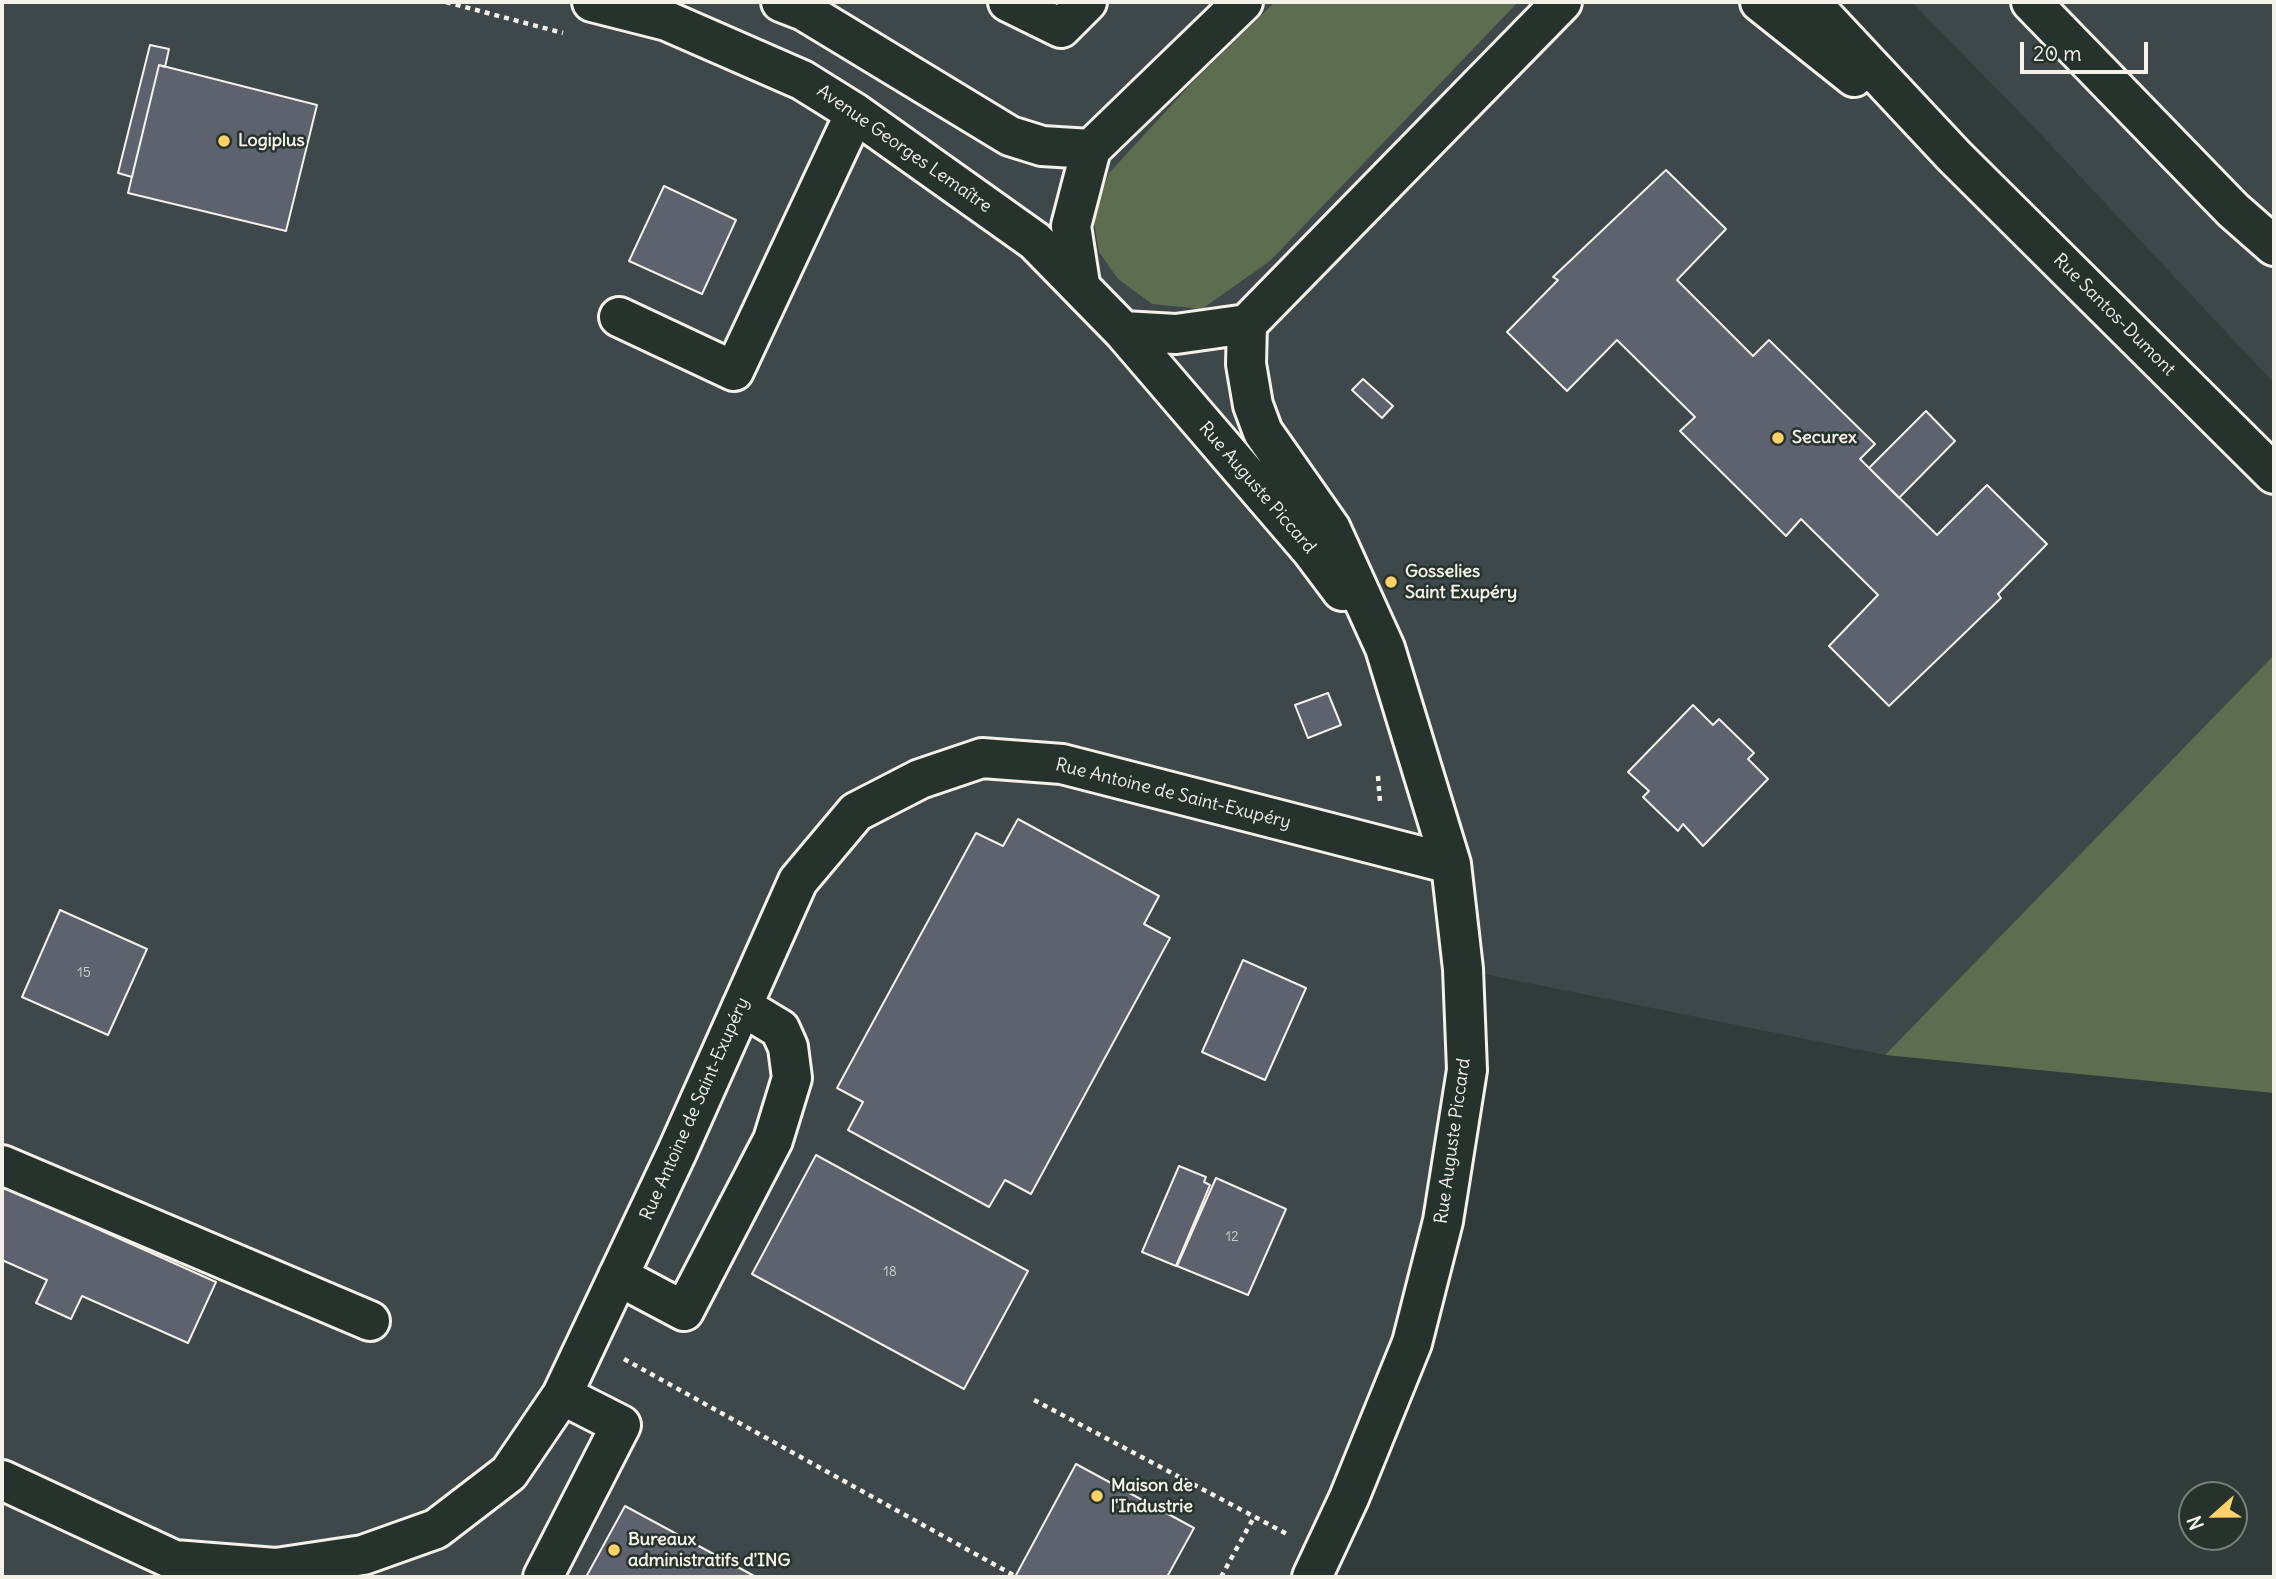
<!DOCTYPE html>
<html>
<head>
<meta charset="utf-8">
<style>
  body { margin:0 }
  #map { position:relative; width:2276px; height:1579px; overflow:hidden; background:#313c3a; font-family:Delius,sans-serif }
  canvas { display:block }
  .frame { position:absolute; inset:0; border:4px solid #f4f1e8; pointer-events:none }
  .north { position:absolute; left:2178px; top:1481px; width:70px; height:70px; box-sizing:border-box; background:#26332d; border:2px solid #787f78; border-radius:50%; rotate:249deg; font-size:19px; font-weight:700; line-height:28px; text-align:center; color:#f4f1e8 }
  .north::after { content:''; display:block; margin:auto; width:24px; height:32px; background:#ffd166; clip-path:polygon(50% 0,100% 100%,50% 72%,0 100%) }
  .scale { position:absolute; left:2020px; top:42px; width:128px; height:32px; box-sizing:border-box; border:4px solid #f4f1e8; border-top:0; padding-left:9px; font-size:21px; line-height:24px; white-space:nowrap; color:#f4f1e8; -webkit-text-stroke:5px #26332d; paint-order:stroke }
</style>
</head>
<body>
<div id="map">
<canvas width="2276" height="1579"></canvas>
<div class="frame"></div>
<div class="north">N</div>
<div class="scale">20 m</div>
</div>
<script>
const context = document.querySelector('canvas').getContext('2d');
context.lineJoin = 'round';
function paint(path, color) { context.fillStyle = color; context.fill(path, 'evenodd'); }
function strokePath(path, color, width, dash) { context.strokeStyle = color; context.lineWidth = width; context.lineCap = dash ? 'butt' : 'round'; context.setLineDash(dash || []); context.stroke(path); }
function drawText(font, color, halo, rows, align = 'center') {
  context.font = font + ' Delius,sans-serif'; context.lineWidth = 5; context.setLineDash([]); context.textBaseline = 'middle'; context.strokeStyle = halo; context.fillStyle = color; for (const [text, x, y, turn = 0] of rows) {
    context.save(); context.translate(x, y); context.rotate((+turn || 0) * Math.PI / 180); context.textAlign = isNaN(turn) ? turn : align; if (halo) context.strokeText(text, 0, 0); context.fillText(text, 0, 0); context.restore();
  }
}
paint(new Path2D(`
  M 2,2 L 1810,2 L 2274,474 L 2274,655 L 1885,1055 L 1464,970 L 1443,1221 L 1312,1577 L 2,1577 Z
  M 1912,2 L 2274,2 L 2274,383 L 2030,123 Z`), '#3e474a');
paint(new Path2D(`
  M 1275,2 L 1518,2 L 1270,261 L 1202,309 L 1152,304 L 1118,279 L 1099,252 L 1093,216 L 1109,173 L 1193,82 Z
  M 2274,655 L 2274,1093 L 1885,1055 Z`), '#5c6d50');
const building = new Path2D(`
  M 150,45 L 169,49 L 165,67 L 159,65 L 132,177 L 118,173 Z
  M 159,65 L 317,105 L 286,231 L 128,193 Z
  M 1666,170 L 1726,229 L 1677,280 L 1753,356 L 1769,340 L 1875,444 L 1860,459 L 1937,535 L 1987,485 L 2047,544 L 1998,594 L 2001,598 L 1889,706 L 1829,646 L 1878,595 L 1801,519 L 1786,536 L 1680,431 L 1695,417 L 1617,340 L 1567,391 L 1507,332 L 1558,280 L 1553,277 Z
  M 664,186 L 736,220 L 702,294 L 629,261 Z
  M 1363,379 L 1393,406 L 1382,418 L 1352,390 Z
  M 1926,411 L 1955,441 L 1899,498 L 1869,468 Z
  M 1328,693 L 1341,725 L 1308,738 L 1295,705 Z
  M 1693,705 L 1713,725 L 1719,719 L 1754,753 L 1748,759 L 1768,779 L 1703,846 L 1683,824 L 1678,831 L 1643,797 L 1649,791 L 1628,772 Z
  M 1018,819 L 1159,896 L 1144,924 L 1170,938 L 1031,1194 L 1005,1180 L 989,1207 L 848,1130 L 863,1102 L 837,1088 L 976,833 L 1003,846 Z
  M 60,910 L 147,949 L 108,1035 L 22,997 Z
  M 1243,960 L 1306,988 L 1265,1080 L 1202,1052 Z
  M 816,1155 L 1028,1271 L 964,1389 L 752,1274 Z
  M 1179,1166 L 1206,1177 L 1204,1182 L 1210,1185 L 1176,1266 L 1142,1252 Z
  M 1216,1178 L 1286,1209 L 1248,1295 L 1177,1266 Z
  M 2,1186 L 216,1282 L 188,1343 L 82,1296 L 71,1319 L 36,1303 L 47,1280 L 2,1260 Z
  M 1076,1464 L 1194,1528 L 1167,1577 L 1015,1577 Z
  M 625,1506 L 756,1577 L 586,1577 Z`);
paint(building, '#5e616e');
strokePath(building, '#f4f1e8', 2);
const minor = new Path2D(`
  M 592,2 L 667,21 L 802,80 L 855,113 L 1035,241 L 1123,331 L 1312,551 L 1342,591
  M 781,2 L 804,11 L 1010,136 L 1042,146 L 1091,149
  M 1008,2 L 1061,28 L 1087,2
  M 1760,2 L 1854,77
  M 1810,2 L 1954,156 L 2274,474
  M 2031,2 L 2233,210 L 2274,246
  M 1080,284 L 1071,226 L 1091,149 L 1243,2
  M 619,317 L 734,371 L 855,113
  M 1247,324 L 1246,364 L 1253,405 L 1263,432 L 1331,529 L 1385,648 L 1451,864 L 1463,969 L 1467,1070 L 1443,1221 L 1412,1343 L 1349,1498 L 1312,1577
  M 1123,331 L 1176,334 L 1247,324 L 1562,2
  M 2,1165 L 370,1321
  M 618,1276 L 684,1311 L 773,1140 L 792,1078 L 788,1047 L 780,1029 L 742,1006
  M 2,1480 L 174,1560 L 276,1568 L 363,1555 L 436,1529 L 509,1473 L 562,1395 L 677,1152 L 798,881 L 856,812 L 920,779 L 982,758 L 1062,764 L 1451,864
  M 543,1577 L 621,1425 L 562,1395`);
strokePath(minor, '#f4f1e8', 44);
strokePath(new Path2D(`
  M 446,2 L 563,33
  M 1378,776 L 1380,802
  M 624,1359 L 1015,1576
  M 1034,1400 L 1287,1534
  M 1221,1577 L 1254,1517`), '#f4f1e8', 4.5, [5, 5]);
strokePath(minor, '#26332d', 38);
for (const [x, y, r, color] of [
  [224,141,7,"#ffd166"],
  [1778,438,7,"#ffd166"],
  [1391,582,7,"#ffd166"],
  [1097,1496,7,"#ffd166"],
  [614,1550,7,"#ffd166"]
]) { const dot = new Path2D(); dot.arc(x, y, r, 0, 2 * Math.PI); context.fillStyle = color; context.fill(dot); strokePath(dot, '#26332d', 2.5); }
drawText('14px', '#cecdca', null, [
  ["15",84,973],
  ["12",1232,1237],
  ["18",890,1272]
]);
drawText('bold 18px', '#f4f1e8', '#26332d', [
  ["Logiplus",238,141],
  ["Securex",1792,438],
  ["Gosselies",1405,572],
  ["Saint Exupéry",1405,593],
  ["Maison de",1111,1486],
  ["l'Industrie",1111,1507],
  ["Bureaux",628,1540],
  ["administratifs d'ING",628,1561]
], 'left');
drawText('18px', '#f4f1e8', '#26332d', [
  ["Avenue Georges Lemaître",904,149,35],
  ["Rue Santos-Dumont",2114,315,45],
  ["Rue Auguste Piccard",1257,488,49],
  ["Rue Antoine de Saint-Exupéry",1173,794,14],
  ["Rue Antoine de Saint-Exupéry",695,1109,-66],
  ["Rue Auguste Piccard",1453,1141,-82]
]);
</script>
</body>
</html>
